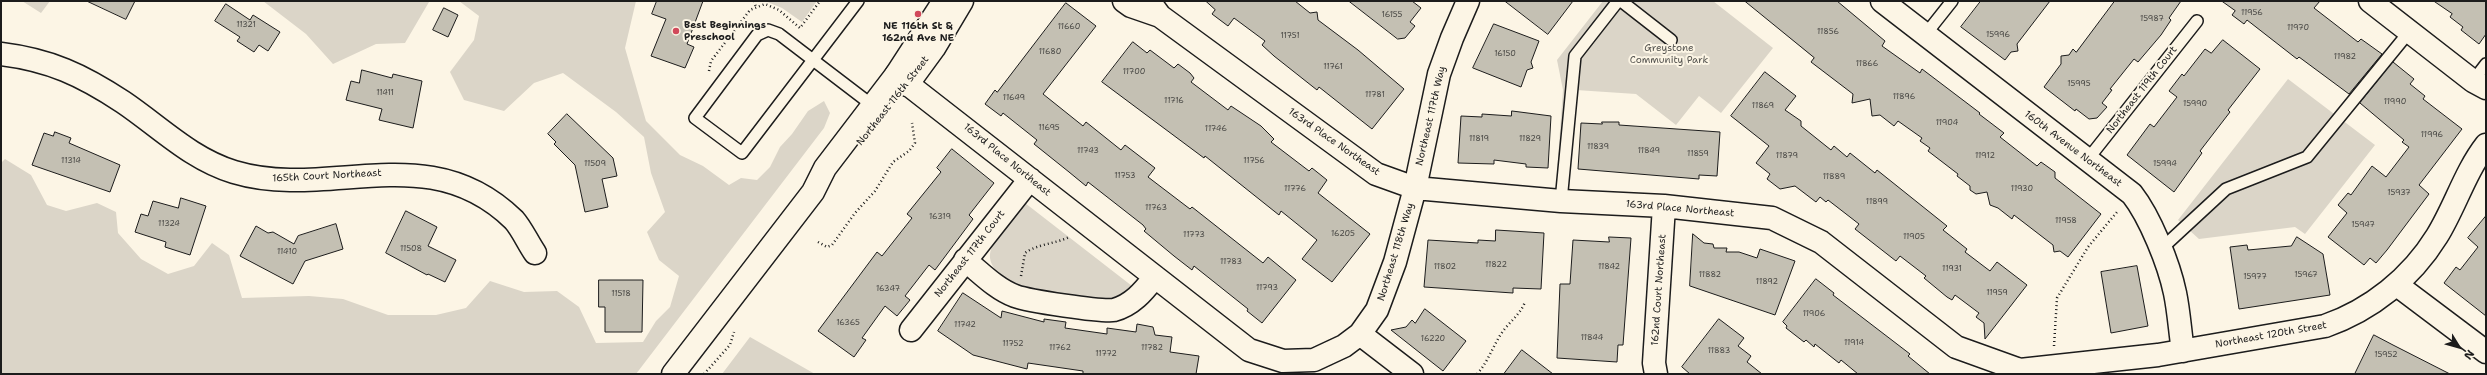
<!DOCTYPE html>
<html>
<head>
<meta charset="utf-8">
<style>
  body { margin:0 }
  #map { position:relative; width:2487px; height:375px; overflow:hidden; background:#fcf5e5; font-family:"Shantell Sans",sans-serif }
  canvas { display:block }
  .frame { position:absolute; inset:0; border:2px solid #1c1c1c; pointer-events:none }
  .north { position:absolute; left:2439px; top:327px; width:40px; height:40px; -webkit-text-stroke:3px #fcf5e5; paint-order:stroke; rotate:127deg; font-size:11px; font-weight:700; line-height:16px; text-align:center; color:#1c1c1c }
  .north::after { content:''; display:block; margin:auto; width:14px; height:18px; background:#1c1c1c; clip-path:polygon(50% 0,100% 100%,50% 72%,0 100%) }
</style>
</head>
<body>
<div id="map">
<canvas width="2487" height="375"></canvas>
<div class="frame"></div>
<div class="north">N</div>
</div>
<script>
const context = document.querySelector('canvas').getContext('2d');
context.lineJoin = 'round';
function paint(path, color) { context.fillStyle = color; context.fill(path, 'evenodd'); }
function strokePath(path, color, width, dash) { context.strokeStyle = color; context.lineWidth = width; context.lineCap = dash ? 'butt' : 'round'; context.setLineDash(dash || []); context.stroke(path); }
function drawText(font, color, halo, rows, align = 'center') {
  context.font = font + ' "Shantell Sans",sans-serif'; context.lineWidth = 4; context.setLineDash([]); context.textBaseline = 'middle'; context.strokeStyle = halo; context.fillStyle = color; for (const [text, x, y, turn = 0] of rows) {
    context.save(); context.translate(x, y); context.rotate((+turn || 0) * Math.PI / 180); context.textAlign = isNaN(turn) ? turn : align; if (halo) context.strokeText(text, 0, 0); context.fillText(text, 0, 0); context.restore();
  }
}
paint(new Path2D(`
  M 22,1 L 50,1 L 41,13 Z
  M 263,1 L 433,1 L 429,2 L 405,43 L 376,44 L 333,64 L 306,34 Z
  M 459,1 L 636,1 L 625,48 L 646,121 L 680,155 L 703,166 L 729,185 L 741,178 L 757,180 L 770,167 L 780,147 L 792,134 L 808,111 L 824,101 L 830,113 L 824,128 L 636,374 L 1,374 L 1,163 L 5,159 L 31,175 L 47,205 L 66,211 L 97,203 L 116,212 L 118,233 L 141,259 L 168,274 L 194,266 L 212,243 L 229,255 L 242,298 L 309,296 L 343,299 L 388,315 L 436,315 L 466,308 L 490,281 L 524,292 L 557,291 L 579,307 L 596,343 L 643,342 L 656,321 L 670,307 L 679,276 L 659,260 L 647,232 L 665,212 L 651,173 L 644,137 L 616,112 L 563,73 L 534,83 L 504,111 L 464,100 L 450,72 L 474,40 L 479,16 Z
  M 765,1 L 817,1 L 802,22 L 782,8 Z
  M 1603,1 L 1713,1 L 1773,48 L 1721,113 L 1699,96 L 1676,125 L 1636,94 L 1576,90 L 1567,173 L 1557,172 L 1563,90 L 1557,60 Z
  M 2288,79 L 2375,145 L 2305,234 L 2295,227 L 2199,239 L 2178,220 Z
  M 1025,203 L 1132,286 C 1130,291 1124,296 1119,298 C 1100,303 1029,291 1011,282 C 1002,278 991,268 990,258 C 988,242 1015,216 1025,203 Z
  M 750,337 L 815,374 L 722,374 Z`), '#dbd5c8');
const building = new Path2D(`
  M 87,1 L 135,1 L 126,19 Z
  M 657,1 L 703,1 L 687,44 L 694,47 L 685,68 L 651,56 L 666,19 L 652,14 Z
  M 1206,1 L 1295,1 L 1310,13 L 1317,12 L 1318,20 L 1358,50 L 1404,89 L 1372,129 L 1319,87 L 1317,90 L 1274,56 L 1262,45 L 1265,41 L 1234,18 L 1228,26 L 1212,14 L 1215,10 Z
  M 1349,1 L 1412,1 L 1421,8 L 1410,22 L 1415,26 L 1405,38 L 1398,39 Z
  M 1505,1 L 1573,1 L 1548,34 Z
  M 1745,1 L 1837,1 L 1885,41 L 1882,46 L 1920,73 L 1922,69 L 1980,113 L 1979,114 L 2004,133 L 2000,137 L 2037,166 L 2041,162 L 2055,172 L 2055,178 L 2101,214 L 2068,257 L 2060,251 L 2054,252 L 2053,245 L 2014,215 L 2012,219 L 1998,208 L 1990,205 L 1987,192 L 1976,194 L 1970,190 L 1970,186 L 1957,176 L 1958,174 L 1928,151 L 1930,148 L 1920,141 L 1922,138 L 1898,121 L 1894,126 L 1880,115 L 1872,116 L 1870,99 L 1852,103 L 1853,94 L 1811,62 L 1814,58 Z
  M 1981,1 L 2050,1 L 2017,44 L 2018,51 L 2011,52 L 2005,60 L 1961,27 Z
  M 2115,1 L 2181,1 L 2169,18 L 2171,20 L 2161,35 L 2138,62 L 2134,59 L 2110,89 L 2112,90 L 2102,103 L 2107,107 L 2097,118 L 2089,119 L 2076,109 L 2075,111 L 2044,87 L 2061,64 L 2061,56 L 2069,55 L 2073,49 L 2076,52 Z
  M 2222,1 L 2320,1 L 2314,8 L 2358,42 L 2361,39 L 2382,54 L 2349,94 L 2299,57 L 2297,59 L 2247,20 L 2244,24 L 2232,15 L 2235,11 Z
  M 2434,1 L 2486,1 L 2486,34 L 2479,44 L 2461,30 L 2463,27 L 2450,17 L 2452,14 Z
  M 1066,3 L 1096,26 L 1043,94 L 1083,126 L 1086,122 L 1121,150 L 1125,145 L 1155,168 L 1148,177 L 1190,209 L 1192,207 L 1263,263 L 1268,257 L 1296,280 L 1262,323 L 1247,311 L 1248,309 L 1194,266 L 1192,270 L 1174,256 L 1144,231 L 1146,229 L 1143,225 L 1088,182 L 1086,186 L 1069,172 L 1034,144 L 1037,140 L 1003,113 L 1001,116 L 985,104 L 995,90 L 997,92 Z
  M 226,4 L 250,20 L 253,15 L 280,32 L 268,51 L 259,45 L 254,52 L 237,41 L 240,37 L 215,21 Z
  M 444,8 L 458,15 L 448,37 L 433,30 Z
  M 1494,24 L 1539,41 L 1531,62 L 1533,68 L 1527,70 L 1521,87 L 1473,68 Z
  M 2223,40 L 2260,69 L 2228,110 L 2230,112 L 2200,151 L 2202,153 L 2174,192 L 2127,155 L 2150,124 L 2154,127 L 2177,97 L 2169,91 L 2182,74 L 2184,76 L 2205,49 L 2211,53 Z
  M 1133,42 L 1147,53 L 1150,50 L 1174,68 L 1178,64 L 1190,73 L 1194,78 L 1191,82 L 1228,110 L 1231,106 L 1261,126 L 1274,139 L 1271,142 L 1309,171 L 1312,168 L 1327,180 L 1318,193 L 1370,234 L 1332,282 L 1302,259 L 1317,240 L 1281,211 L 1279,215 L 1205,156 L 1204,158 L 1102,82 Z
  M 2393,62 L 2414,79 L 2410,84 L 2425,96 L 2423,99 L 2462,129 L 2419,185 L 2429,194 L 2387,250 L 2376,263 L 2370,258 L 2364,265 L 2328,237 L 2347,213 L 2338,205 L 2348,193 L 2351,195 L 2372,166 L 2386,177 L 2409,147 L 2402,142 L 2404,140 L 2360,103 Z
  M 362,70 L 392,78 L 393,74 L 422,81 L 413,128 L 379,120 L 382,109 L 346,100 L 351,81 L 359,83 Z
  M 1765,72 L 1796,96 L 1785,110 L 1801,121 L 1801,126 L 1831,150 L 1834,146 L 1847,157 L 1850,153 L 1875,173 L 1877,170 L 1947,226 L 1943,230 L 1967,249 L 1965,252 L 1990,271 L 1997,262 L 2027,285 L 1985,339 L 1984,323 L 1976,317 L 1979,313 L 1955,295 L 1952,300 L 1947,297 L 1924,278 L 1926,276 L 1900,256 L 1896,261 L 1855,229 L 1859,224 L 1828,200 L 1826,202 L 1820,197 L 1816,202 L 1795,186 L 1780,189 L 1767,179 L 1770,174 L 1756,163 L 1769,146 L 1731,116 Z
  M 1512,111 L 1551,116 L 1548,168 L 1526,167 L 1526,164 L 1494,160 L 1494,164 L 1458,163 L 1461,116 L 1482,117 L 1482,114 L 1511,116 Z
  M 567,114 L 613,158 L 617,176 L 602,179 L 608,207 L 585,212 L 575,165 L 554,144 L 556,142 L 548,134 Z
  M 1602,122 L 1619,122 L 1619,125 L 1720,132 L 1717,176 L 1699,175 L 1699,179 L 1578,169 L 1581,123 L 1602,124 Z
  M 55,132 L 71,138 L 69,143 L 120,165 L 110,192 L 32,165 L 44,133 L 53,136 Z
  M 952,149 L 994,183 L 969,215 L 973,219 L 935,270 L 929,265 L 905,296 L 910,300 L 897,316 L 885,306 L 862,338 L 866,340 L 854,357 L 818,331 L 877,252 L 882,256 L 912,218 L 907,214 L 941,172 L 937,168 Z
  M 181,198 L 206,206 L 190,255 L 165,247 L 166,242 L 135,232 L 141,214 L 148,216 L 153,201 L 178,208 Z
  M 406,211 L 437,227 L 428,246 L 456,260 L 445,282 L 428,274 L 427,275 L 386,253 Z
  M 2486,216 L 2486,316 L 2444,283 L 2456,267 L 2460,270 L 2478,247 L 2468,238 Z
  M 336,224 L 343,249 L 305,261 L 293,284 L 240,256 L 256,226 L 268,233 L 273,232 L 294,244 L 298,236 Z
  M 1496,230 L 1544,233 L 1541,289 L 1513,288 L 1513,293 L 1424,287 L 1428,240 L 1478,243 L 1478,240 L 1495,241 Z
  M 1693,234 L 1704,243 L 1713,244 L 1714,248 L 1727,248 L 1726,252 L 1739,252 L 1757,258 L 1760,249 L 1795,261 L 1775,315 L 1690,286 Z
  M 1609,237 L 1631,238 L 1623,345 L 1618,345 L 1617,362 L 1557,358 L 1560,284 L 1570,284 L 1573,240 L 1609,242 Z
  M 2297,237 L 2323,254 L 2330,295 L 2239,309 L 2230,247 L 2247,245 L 2248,250 L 2291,246 Z
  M 2137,266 L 2148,326 L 2111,333 L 2101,272 Z
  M 1816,279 L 1834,293 L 1833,295 L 1910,354 L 1908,356 L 1930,374 L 1858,374 L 1841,360 L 1839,363 L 1815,344 L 1814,347 L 1806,340 L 1804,342 L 1786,328 L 1787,326 L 1783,322 Z
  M 599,280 L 643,280 L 642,332 L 605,332 L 605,307 L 599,307 Z
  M 963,293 L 1001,318 L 1002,311 L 1044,322 L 1044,319 L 1066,322 L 1065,328 L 1107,334 L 1107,328 L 1136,332 L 1137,324 L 1153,327 L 1155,335 L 1172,337 L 1170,352 L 1199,356 L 1196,374 L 1083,374 L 1083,371 L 1028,363 L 1027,369 L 973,355 L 938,331 Z
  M 1425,309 L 1466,341 L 1443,371 L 1391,330 L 1406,327 L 1412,320 L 1415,323 Z
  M 1719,319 L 1744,338 L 1738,346 L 1751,356 L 1747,362 L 1762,374 L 1690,374 L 1682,367 Z
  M 2374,335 L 2393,345 L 2450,374 L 2355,374 Z
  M 1522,350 L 1553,374 L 1504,374 Z`);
paint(building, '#c4c0b3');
strokePath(building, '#1c1c1c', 1);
const service = new Path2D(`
  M 858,1 L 742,153 L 695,118 L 757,35 L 768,30 L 779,34 L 872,105
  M 1621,1 L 1671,40
  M 1925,35 L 1952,1
  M 2473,81 L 2486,64
  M 2088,159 L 2197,21
  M 1561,201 L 1575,56 L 1618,1
  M 2160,250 L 2226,189 L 2307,157 L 2409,32`);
const minor = new Path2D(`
  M 1124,1 L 1131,6 L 1160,16
  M 1149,1 L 1160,16 L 1376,174 L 1415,188 L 1561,201 L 1664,206 L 1772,218 L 1821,242 L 1956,347 L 2020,370 L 2158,355 L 2325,326 C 2371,310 2411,278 2437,236 C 2455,207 2465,172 2486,145
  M 1882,1 L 2132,194 C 2150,217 2169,264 2175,293 C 2179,312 2180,332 2183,351
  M 2370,1 L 2473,81 L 2486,88
  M 1,54 C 50,60 82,75 123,102 C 160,127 191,159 234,172 C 330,201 428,136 514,220 C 522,229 528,243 535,253
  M 896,75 L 1249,350 L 1283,361 L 1314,360 L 1344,346 L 1360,334 L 1377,310 L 1395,262 L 1415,188 L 1439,74 L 1452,38 L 1468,1
  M 965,260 C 980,272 996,289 1015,296 C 1028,301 1102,312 1114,310 C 1132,305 1143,292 1154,278
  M 2397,285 L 2486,352
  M 911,330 L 1030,179
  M 1360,334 L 1412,374
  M 1656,374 L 1654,363 L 1664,206`);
const tertiary = new Path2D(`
  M 907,85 L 934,48 L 962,1
  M 673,374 L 813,192 L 825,168 L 896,75 L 944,1`);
strokePath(service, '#1c1c1c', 14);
strokePath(minor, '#1c1c1c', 25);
strokePath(tertiary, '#1c1c1c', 25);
strokePath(new Path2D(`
  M 754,1 L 756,7
  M 709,71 L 711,61 L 750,10 L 765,4 L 779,10 L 800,28 L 820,1
  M 818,242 L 827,247 L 832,245 L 855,213 L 875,191 L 893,162 L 909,151 L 915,143 L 912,123
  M 1021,276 L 1025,253 C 1037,244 1055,244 1069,237
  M 2054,346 L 2057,298 L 2088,247 L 2117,212
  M 704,374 L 730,345 L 734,332
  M 1477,374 C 1488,362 1492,348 1501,334 C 1508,323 1520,315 1525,302`), '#1c1c1c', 2.5, [1, 3]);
strokePath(service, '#fcf5e5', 11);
strokePath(minor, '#fcf5e5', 22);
strokePath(tertiary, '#fcf5e5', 22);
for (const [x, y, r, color] of [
  [918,14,4,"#d1495b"],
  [676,31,4,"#d1495b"]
]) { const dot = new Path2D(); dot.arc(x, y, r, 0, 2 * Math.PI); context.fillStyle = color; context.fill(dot); strokePath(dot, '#fcf5e5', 1.5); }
drawText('8px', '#464542', null, [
  ["11956",2252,13],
  ["16155",1392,15],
  ["15987",2152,19],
  ["11321",246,25],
  ["11660",1069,27],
  ["11970",2298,28],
  ["11856",1828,32],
  ["15996",1998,35],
  ["11751",1290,36],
  ["11680",1050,52],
  ["16150",1505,54],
  ["11982",2345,57],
  ["11866",1867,64],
  ["11761",1333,67],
  ["11700",1134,72],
  ["15995",2079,84],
  ["11411",385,93],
  ["11781",1375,95],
  ["11896",1904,97],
  ["11649",1014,98],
  ["11716",1174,101],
  ["11990",2395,102],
  ["15990",2195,104],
  ["11869",1763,106],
  ["11904",1947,123],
  ["11695",1049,128],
  ["11746",1216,129],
  ["11996",2432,135],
  ["11819",1479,139],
  ["11829",1530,139],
  ["11839",1598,147],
  ["11743",1088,151],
  ["11849",1649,151],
  ["11859",1698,154],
  ["11879",1787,156],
  ["11912",1985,156],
  ["11314",71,161],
  ["11756",1254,161],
  ["11509",595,164],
  ["15994",2165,164],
  ["11753",1125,176],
  ["11889",1834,177],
  ["11776",1295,189],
  ["11930",2022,189],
  ["15937",2399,193],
  ["11899",1877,202],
  ["11763",1156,208],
  ["16319",940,217],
  ["11958",2066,221],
  ["11324",169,224],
  ["15947",2363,225],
  ["16205",1343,234],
  ["11773",1194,235],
  ["11905",1914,237],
  ["11508",411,249],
  ["11410",287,252],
  ["11783",1231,262],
  ["11822",1496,265],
  ["11802",1445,267],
  ["11842",1609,267],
  ["11931",1952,269],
  ["11882",1710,275],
  ["15967",2306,275],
  ["15977",2255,277],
  ["11892",1767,282],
  ["11793",1267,288],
  ["16347",888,289],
  ["11959",1997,293],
  ["11518",621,294],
  ["11906",1814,314],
  ["16365",848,323],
  ["11742",965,325],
  ["11844",1592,338],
  ["16220",1433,339],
  ["11914",1854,343],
  ["11752",1013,344],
  ["11762",1060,348],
  ["11782",1152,348],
  ["11883",1719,351],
  ["11772",1106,354],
  ["15952",2386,355]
]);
drawText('bold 10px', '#1c1c1c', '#fcf5e5', [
  ["Best Beginnings",684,25],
  ["Preschool",684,37],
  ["NE 116th St &",918,26,"center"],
  ["162nd Ave NE",918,38,"center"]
], 'left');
drawText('10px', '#555450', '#fcf5e5', [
  ["Greystone",1669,48],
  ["Community Park",1669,60]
]);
drawText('10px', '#1c1c1c', '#fcf5e5', [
  ["Northeast 119th Court",2142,90,-52],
  ["Northeast 116th Street",893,101,-52],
  ["Northeast 117th Way",1431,116,-77],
  ["163rd Place Northeast",1334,142,35],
  ["160th Avenue Northeast",2073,149,37],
  ["163rd Place Northeast",1007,160,39],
  ["165th Court Northeast",327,176,-3],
  ["163rd Place Northeast",1680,209,5],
  ["Northeast 118th Way",1396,252,-73],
  ["Northeast 117th Court",970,254,-52],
  ["162nd Court Northeast",1659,290,-86],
  ["Northeast 120th Street",2271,335,-10]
]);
</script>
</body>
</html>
